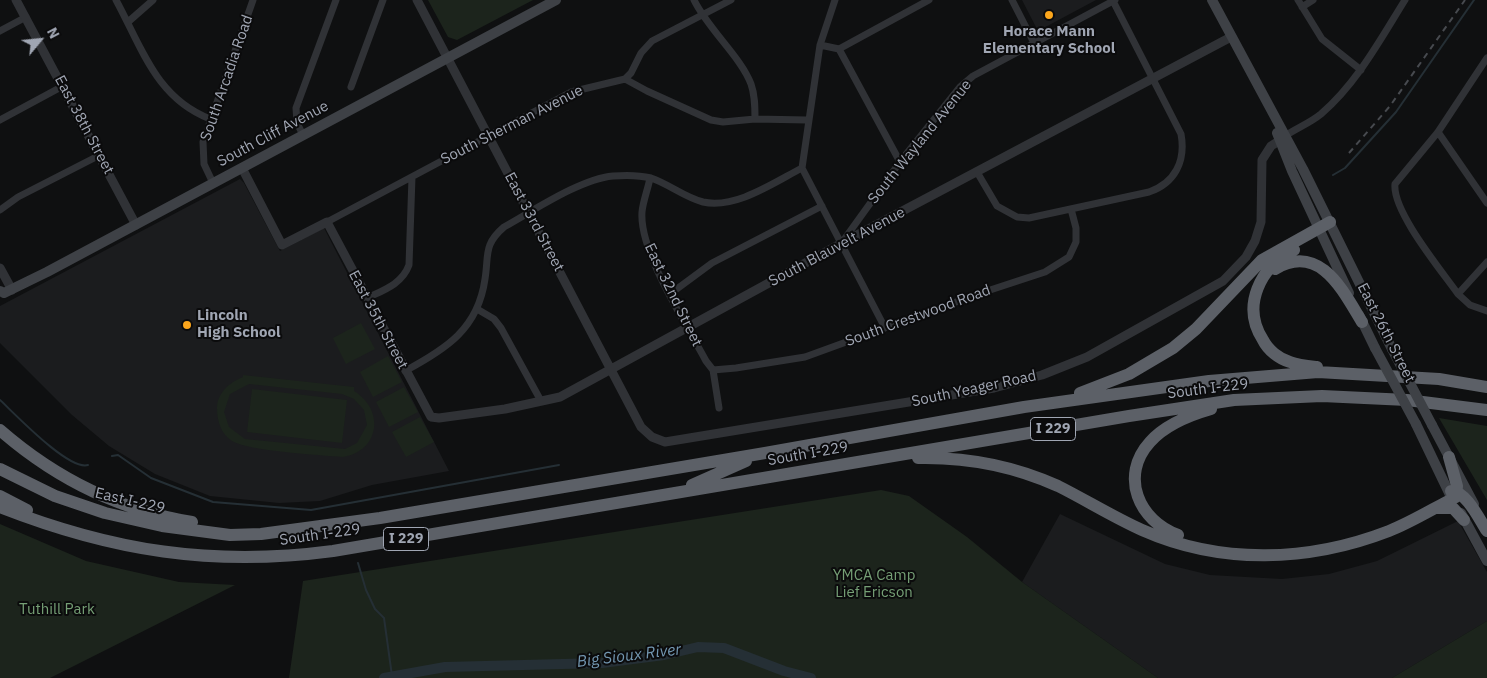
<!DOCTYPE html>
<html>
<head>
<meta charset="utf-8">
<style>
  body { margin:0 }
  #map { position:relative; width:1487px; height:678px; overflow:hidden; background:#0f1011; font-family:"IBM Plex Sans",sans-serif }
  canvas { display:block }
  .north { position:absolute; left:15px; top:15px; width:50px; height:50px; -webkit-text-stroke:4px #0b0b0c; paint-order:stroke; rotate:62deg; font-size:14px; font-weight:700; line-height:20px; text-align:center; color:#a0a6b3 }
  .north::after { content:''; display:block; margin:auto; width:18px; height:22px; background:#a0a6b3; clip-path:polygon(50% 0,100% 100%,50% 72%,0 100%) }
</style>
</head>
<body>
<div id="map">
<canvas width="1487" height="678"></canvas>
<div class="north">N</div>
</div>
<script>
const context = document.querySelector('canvas').getContext('2d');
context.lineJoin = 'round';
function paint(path, color) { context.fillStyle = color; context.fill(path, 'evenodd'); }
function strokePath(path, color, width, dash) { context.strokeStyle = color; context.lineWidth = width; context.lineCap = dash ? 'butt' : 'round'; context.setLineDash(dash || []); context.stroke(path); }
function drawText(font, color, halo, rows, align = 'center') {
  context.font = font + ' "IBM Plex Sans",sans-serif'; context.lineWidth = 4; context.setLineDash([]); context.textBaseline = 'middle'; context.strokeStyle = halo; context.fillStyle = color; for (const [text, x, y, turn = 0] of rows) {
    context.save(); context.translate(x, y); context.rotate((+turn || 0) * Math.PI / 180); context.textAlign = isNaN(turn) ? turn : align; if (halo) context.strokeText(text, 0, 0); context.fillText(text, 0, 0); context.restore();
  }
}
paint(new Path2D(`
  M 1022,0 L 1096,0 L 1038,31 Z
  M 240,179 L 244,183 L 280,251 L 324,228 L 449,471 L 372,485 L 320,501 L 279,503 L 210,496 L 155,474 L 109,446 L 72,415 L 0,343 L 0,306 Z
  M 1060,514 L 1165,564 L 1210,575 L 1282,579 L 1329,574 L 1377,561 L 1458,521 L 1487,572 L 1487,621 L 1392,678 L 1158,678 L 1022,582 Z`), '#1b1c1e');
paint(new Path2D(`
  M 428,0 L 533,0 L 457,40 L 448,37 Z
  M 361,323 L 375,349 L 346,364 L 333,338 Z
  M 388,356 L 402,382 L 373,397 L 360,372 Z
  M 243,375 L 354,387 L 354,391 C 385,410 380,451 343,457 C 320,455 248,451 232,441 C 221,434 217,421 217,408 C 217,393 230,382 243,377 ZM 249,384 L 342,394 L 354,399 L 364,410 L 367,425 L 357,443 L 345,449 L 245,439 L 229,427 L 224,412 L 230,394 Z
  M 404,387 L 418,412 L 389,427 L 376,402 Z
  M 252,389 L 347,400 L 342,443 L 247,432 Z
  M 420,417 L 434,442 L 406,457 L 392,432 Z
  M 1439,418 L 1487,426 L 1487,500 Z
  M 881,490 L 909,496 L 967,537 L 1022,582 L 1158,678 L 289,678 L 303,581 Z
  M 0,524 L 86,561 L 179,582 L 235,585 L 50,678 L 0,678 Z
  M 1487,621 L 1487,678 L 1392,678 Z`), '#1c241c');
strokePath(new Path2D(`
  M 1333,175 L 1345,168 L 1396,112 L 1474,0
  M 0,400 C 15,414 69,471 88,465
  M 112,456 L 118,455 L 151,478 L 213,502 L 311,510 L 559,465
  M 358,563 L 366,590 L 375,609 L 384,618 L 392,676`), '#252f35', 2);
strokePath(new Path2D(`
  M 384,678 L 445,667 L 602,663 L 664,655 L 698,647 L 724,648 L 784,671 L 811,678`), '#252f35', 10);
strokePath(new Path2D(`
  M 116,0 C 142,48 156,98 210,119
  M 694,0 C 708,29 741,57 751,84 C 755,95 755,107 755,119
  M 1012,0 L 1034,43
  M 1298,0 L 1322,39 L 1361,70
  M 1302,7 L 1313,0
  M 128,22 L 153,0
  M 0,31 L 26,17
  M 820,45 L 839,49 L 900,162
  M 839,49 L 929,0
  M 1487,58 L 1438,132 L 1395,184 C 1392,211 1441,270 1458,294 L 1470,305 L 1487,311
  M 625,79 L 647,91 L 711,120 L 723,122 L 755,119 L 807,120
  M 351,87 L 383,0
  M 0,120 L 63,86
  M 1438,132 L 1487,203
  M 303,135 L 297,123 L 296,108 L 336,0
  M 1285,136 C 1297,128 1310,123 1321,114 C 1357,83 1380,40 1405,0
  M 802,168 L 885,328
  M 802,168 L 820,45 L 835,0
  M 977,172 L 997,206 L 1017,217 L 1029,218 L 1149,192 C 1175,183 1186,161 1181,134 L 1113,1
  M 650,178 C 648,189 643,201 642,212 C 639,252 687,325 706,361 L 713,370 L 719,408
  M 213,183 L 204,164 L 203,142 L 253,0
  M 0,210 L 18,197 L 100,155
  M 327,222 L 571,92 L 625,79 L 631,73 L 641,53 L 652,41 L 731,0
  M 843,241 L 900,162 L 960,87 L 973,76 L 1115,0
  M 670,294 L 712,263 L 822,206
  M 1458,294 L 1487,262
  M 367,298 C 384,290 402,284 409,265 L 412,177
  M 477,309 L 494,319 L 501,328 L 541,401
  M 713,370 L 736,368 L 805,357 L 978,294 L 1045,272 L 1069,257 L 1076,242 L 1076,228 L 1071,209
  M 405,371 C 446,349 478,329 485,279 C 489,255 483,245 504,227 C 533,211 580,179 613,176 C 625,175 639,175 651,178 C 669,184 684,197 703,202 C 736,209 773,183 802,168`), '#303236', 7);
strokePath(new Path2D(`
  M 16,0 L 136,225
  M 417,0 L 641,427 L 652,437 L 665,442 L 994,388 L 1042,375 L 1087,357 L 1223,281 L 1246,257 L 1255,241 L 1261,222 L 1262,160 L 1271,146 L 1285,137
  M 242,168 L 282,245 L 327,222 L 431,417 L 439,418 L 505,409 L 560,397 L 842,243 L 1231,37
  M 0,268 L 12,290`), '#303236', 9);
strokePath(new Path2D(`
  M 1212,0 L 1303,169 L 1392,349
  M 1277,133 L 1292,171 L 1349,293
  M 0,291 L 4,293 L 47,272 L 556,0
  M 1359,315 L 1375,348
  M 1416,424 L 1452,499
  M 1432,425 L 1474,504
  M 1461,513 L 1487,561`), '#3e4146', 10);
strokePath(new Path2D(`
  M 1294,250 C 1260,267 1241,306 1263,340 C 1268,350 1279,359 1290,362 C 1298,365 1308,366 1317,367
  M 1275,269 C 1320,242 1343,291 1362,322
  M 1080,393 L 1129,374 L 1173,348 L 1196,329 L 1262,260 L 1330,222
  M 0,430 C 55,478 119,510 192,522
  M 918,458 C 966,457 1014,466 1058,486 C 1086,500 1113,517 1142,530 C 1221,565 1309,562 1389,531 C 1412,522 1434,508 1456,497 L 1457,486 L 1449,457
  M 0,469 L 55,496 L 105,513 L 162,526 L 230,535 L 261,534 L 380,518 L 765,453 L 1024,407 L 1209,381 L 1318,372 L 1439,379 L 1487,387
  M 692,485 L 746,461
  M 1451,491 C 1467,492 1479,519 1487,531
  M 0,496 L 27,510
  M 0,507 C 112,551 213,567 333,551 L 1129,416 L 1234,400 L 1322,396 L 1407,400 L 1487,410
  M 1438,508 L 1453,508 L 1464,520
  M 1178,535 C 1139,521 1119,476 1150,442 C 1165,425 1190,415 1211,409`), '#5c6067', 12);
strokePath(new Path2D(`
  M 1349,153 L 1390,106 L 1465,0`), '#474a4f', 2, [6, 5]);
strokePath(new Path2D(`
  M 1375,348 L 1416,424
  M 1392,349 L 1432,425`), '#3e4146', 10);
for (const [x, y, r, color] of [
  [1049,15,5,"#fca61c"],
  [187,325,5,"#fca61c"]
]) { const dot = new Path2D(); dot.arc(x, y, r, 0, 2 * Math.PI); context.fillStyle = color; context.fill(dot); strokePath(dot, '#0b0b0c', 2); }
for (const [x, y, w] of [
  [1053,429,45],
  [406,539,45]
]) { const box = new Path2D(); box.roundRect(x - w / 2, y - 11.5, w, 23, 4); context.fillStyle = '#0b0b0c'; context.fill(box); strokePath(box, '#a0a6b3', 1); }
drawText('bold 14px', '#a0a6b3', null, [
  ["I 229",1053,429],
  ["I 229",406,539]
]);
drawText('bold 15px', '#a0a6b3', '#0b0b0c', [
  ["Horace Mann",1049,32],
  ["Elementary School",1049,49],
  ["Lincoln",197,316,"left"],
  ["High School",197,333,"left"]
]);
drawText('15px', '#a0a6b3', '#0b0b0c', [
  ["South Arcadia Road",227,78,-71],
  ["East 38th Street",84,125,62],
  ["South Sherman Avenue",512,125,-27],
  ["South Cliff Avenue",273,134,-28],
  ["South Wayland Avenue",920,142,-51],
  ["East 33rd Street",534,222,62],
  ["South Blauvelt Avenue",837,247,-28],
  ["East 32nd Street",673,295,64],
  ["South Crestwood Road",918,316,-20],
  ["East 35th Street",378,320,62],
  ["East 26th Street",1386,333,63],
  ["South Yeager Road",974,389,-12],
  ["South I-229",1208,389,-7],
  ["South I-229",808,454,-10],
  ["East I-229",130,501,13],
  ["South I-229",320,535,-8]
]);
drawText('15px', '#759f75', '#0b0b0c', [
  ["YMCA Camp",874,576],
  ["Lief Ericson",874,593],
  ["Tuthill Park",57,610]
]);
drawText('italic 16px', '#7397b1', '#0b0b0c', [
  ["Big Sioux River",629,656,-7]
]);
</script>
</body>
</html>
